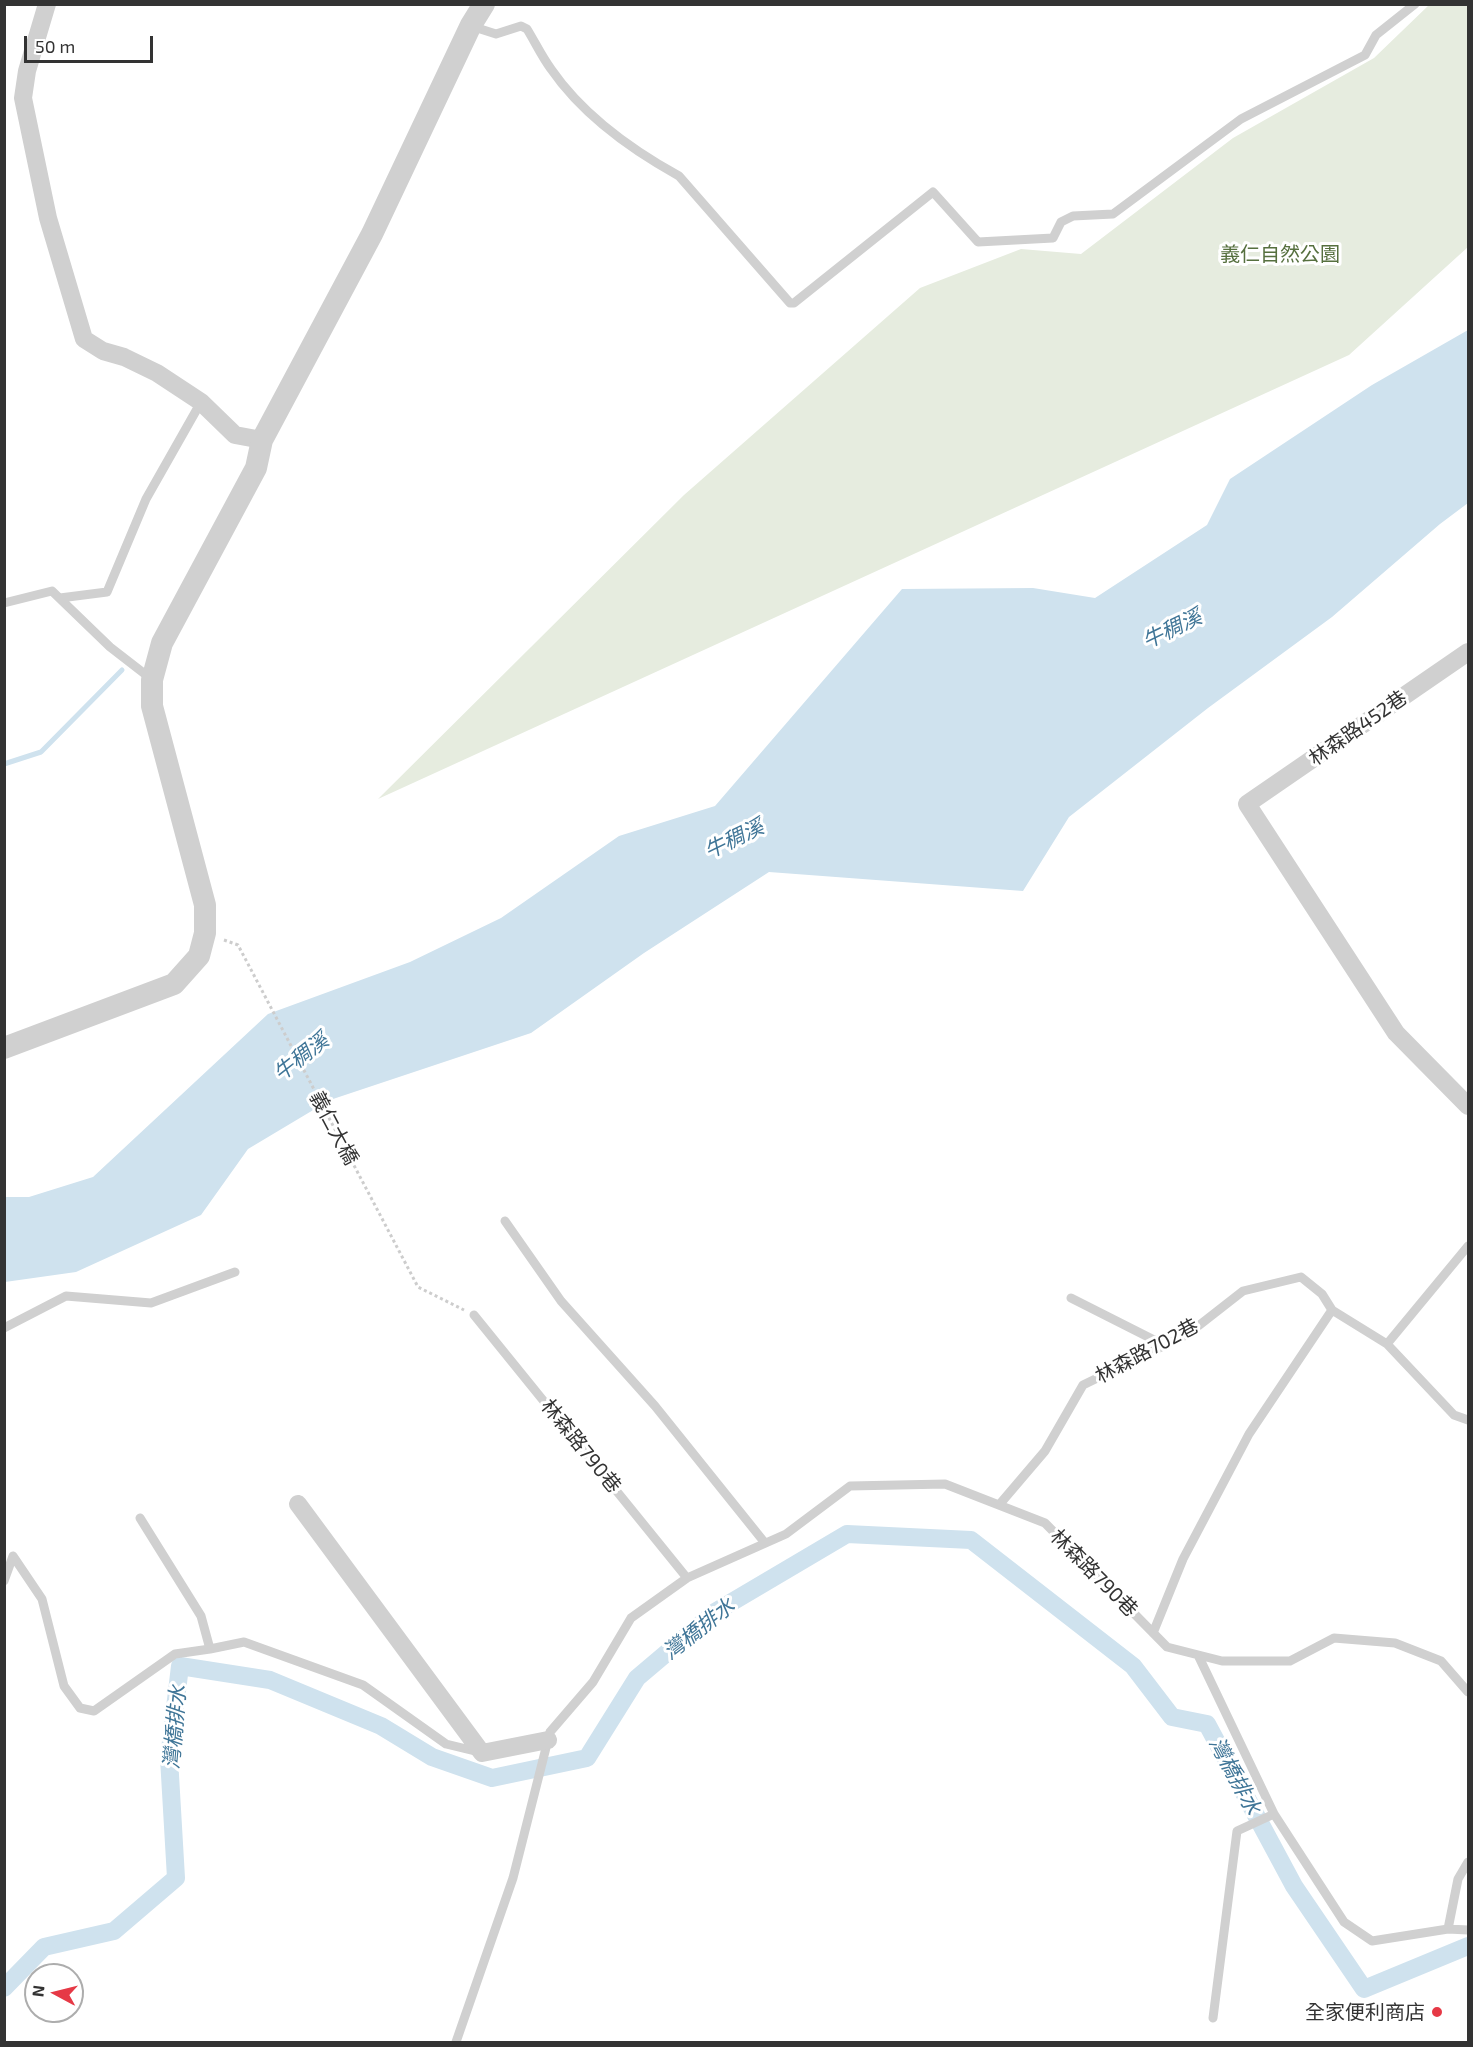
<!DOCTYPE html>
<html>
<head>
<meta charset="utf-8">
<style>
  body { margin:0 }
  #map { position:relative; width:1473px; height:2047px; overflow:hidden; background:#fff; font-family:"Exo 2",sans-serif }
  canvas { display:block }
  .frame { position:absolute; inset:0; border:6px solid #333; pointer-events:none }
  .north { position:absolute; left:24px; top:1963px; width:60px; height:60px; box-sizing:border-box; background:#fff; border:2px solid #adadad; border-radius:50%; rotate:277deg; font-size:16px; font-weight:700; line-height:24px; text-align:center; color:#333 }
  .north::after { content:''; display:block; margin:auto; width:21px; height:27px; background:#e63946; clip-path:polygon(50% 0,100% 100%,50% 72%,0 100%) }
  .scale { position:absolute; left:24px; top:36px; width:129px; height:27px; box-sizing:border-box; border:3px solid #333; border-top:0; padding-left:8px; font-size:18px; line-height:21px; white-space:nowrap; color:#333; -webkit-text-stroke:4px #fff; paint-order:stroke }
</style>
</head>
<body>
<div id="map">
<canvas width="1473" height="2047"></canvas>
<div class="frame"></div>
<div class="north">N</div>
<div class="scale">50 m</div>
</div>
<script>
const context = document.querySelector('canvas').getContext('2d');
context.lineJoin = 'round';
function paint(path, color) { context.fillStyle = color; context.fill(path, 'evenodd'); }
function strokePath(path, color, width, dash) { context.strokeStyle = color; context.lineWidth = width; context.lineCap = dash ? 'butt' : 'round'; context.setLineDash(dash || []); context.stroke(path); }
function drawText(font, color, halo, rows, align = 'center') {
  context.font = font + ' "Exo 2","Noto Sans TC",sans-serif'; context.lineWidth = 6; context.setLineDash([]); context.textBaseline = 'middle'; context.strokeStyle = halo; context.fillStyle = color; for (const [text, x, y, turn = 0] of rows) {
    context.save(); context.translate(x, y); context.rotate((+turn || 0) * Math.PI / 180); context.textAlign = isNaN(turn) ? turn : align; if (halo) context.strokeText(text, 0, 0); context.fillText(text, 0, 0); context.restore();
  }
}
paint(new Path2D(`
  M 1429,5 L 1468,5 L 1468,247 L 1349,355 L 378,799 L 684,495 L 920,288 L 1021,249 L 1081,254 L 1233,138 L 1374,58 Z`), '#e6ecdf');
paint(new Path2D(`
  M 1468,330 L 1468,503 L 1440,524 L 1332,617 L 1208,708 L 1069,817 L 1023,891 L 769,872 L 644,953 L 531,1033 L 330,1100 L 248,1149 L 201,1215 L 76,1272 L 5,1282 L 5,1197 L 29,1197 L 93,1177 L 268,1014 L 410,962 L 501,918 L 619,836 L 715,806 L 902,589 L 1033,588 L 1095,598 L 1207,525 L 1230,479 L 1372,385 Z`), '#cfe2ee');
strokePath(new Path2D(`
  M 4,764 L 41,752 L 122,670`), '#cfe2ee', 5);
strokePath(new Path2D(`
  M 4,1988 L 44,1947 L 114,1931 L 176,1878 L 169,1758 L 180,1666 L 270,1680 L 381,1726 L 432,1757 L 492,1778 L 587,1758 L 637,1678 L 715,1612 L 847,1534 L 971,1540 L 1133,1666 L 1172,1717 L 1207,1724 L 1294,1886 L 1364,1989 L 1468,1946`), '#cfe2ee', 18);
strokePath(new Path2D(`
  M 224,940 L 238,945 L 418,1287 L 464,1310`), '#cdcdcd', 3, [3, 3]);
strokePath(new Path2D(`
  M 471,26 L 496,34 L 521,26 L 527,29 C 535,42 542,57 551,69 C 582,114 632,150 679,176 L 790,303 L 794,303 L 933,192 L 978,242 L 1053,238 L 1061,222 L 1073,216 L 1113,214 L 1241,119 L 1365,55 L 1376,35 L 1415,4
  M 60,598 L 107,592 L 146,499 L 201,402
  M 4,603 L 52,591 L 110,647 L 150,678
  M 505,1221 L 561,1301 L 655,1406 L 765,1543
  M 1071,1298 L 1164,1345
  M 1332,1310 L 1387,1344 L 1468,1246
  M 4,1328 L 66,1296 L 151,1303 L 235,1272
  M 1387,1344 L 1454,1415 L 1468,1420
  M 999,1505 L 1045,1451 L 1083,1385 L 1188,1334 L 1243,1291 L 1301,1277 L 1322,1294 L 1332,1310 L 1249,1434 L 1183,1559 L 1153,1633
  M 13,1556 L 42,1599 L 64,1686 L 80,1708 L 94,1711 L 175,1654 L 210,1649 L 201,1616 L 140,1518
  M 687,1578 L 786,1534 L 850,1486 L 945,1484 L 1045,1523 L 1167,1647 L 1222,1661 L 1290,1661 L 1334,1638 L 1395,1643 L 1441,1661 L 1468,1692
  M 4,1581 L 13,1556
  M 210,1649 L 244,1642 L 363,1685 L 446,1744 L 479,1752
  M 1198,1655 L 1274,1814
  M 1448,1929 L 1458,1879 L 1468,1862
  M 1213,2018 L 1237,1831 L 1274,1814 L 1344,1922 L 1372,1941 L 1448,1929 L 1468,1930
  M 456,2042 L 513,1878 L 550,1732 L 593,1682 L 631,1618 L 687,1578 L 474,1315`), '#d0d0d0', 9);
strokePath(new Path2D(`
  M 47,4 L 27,71 L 23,98 L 48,218 L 84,339 L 103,351 L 124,357 L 157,373 L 201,402 L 235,435 L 262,440
  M 1468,652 L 1247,804 L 1396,1033 L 1468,1106
  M 298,1504 L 482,1753 L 548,1740`), '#d0d0d0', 18);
strokePath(new Path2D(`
  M 4,1048 L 174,984 L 199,956 L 205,933 L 205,905 L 152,706 L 152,680 L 162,643 L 256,468 L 262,440 L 372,234 L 471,25 L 484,4`), '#d0d0d0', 22);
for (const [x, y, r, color] of [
  [1437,2012,6,"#e63946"]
]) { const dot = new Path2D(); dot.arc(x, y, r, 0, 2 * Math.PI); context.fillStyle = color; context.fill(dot); strokePath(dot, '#fff', 2); }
drawText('20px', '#56703f', '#fff', [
  ["義仁自然公園",1280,254]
]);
drawText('20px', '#333', '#fff', [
  ["林森路452巷",1358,728,-35],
  ["義仁大橋",334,1128,62],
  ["林森路702巷",1147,1351,-28],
  ["林森路790巷",581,1446,51],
  ["林森路790巷",1094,1573,45]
]);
drawText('20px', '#333', '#fff', [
  ["全家便利商店",1425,2012]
], 'right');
drawText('italic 21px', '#3f7597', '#fff', [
  ["牛稠溪",1172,629,-26],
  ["牛稠溪",734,839,-26],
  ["牛稠溪",301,1057,-38],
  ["灣橋排水",699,1629,-38],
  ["灣橋排水",175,1727,-85],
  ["灣橋排水",1235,1776,62]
]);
</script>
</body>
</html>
